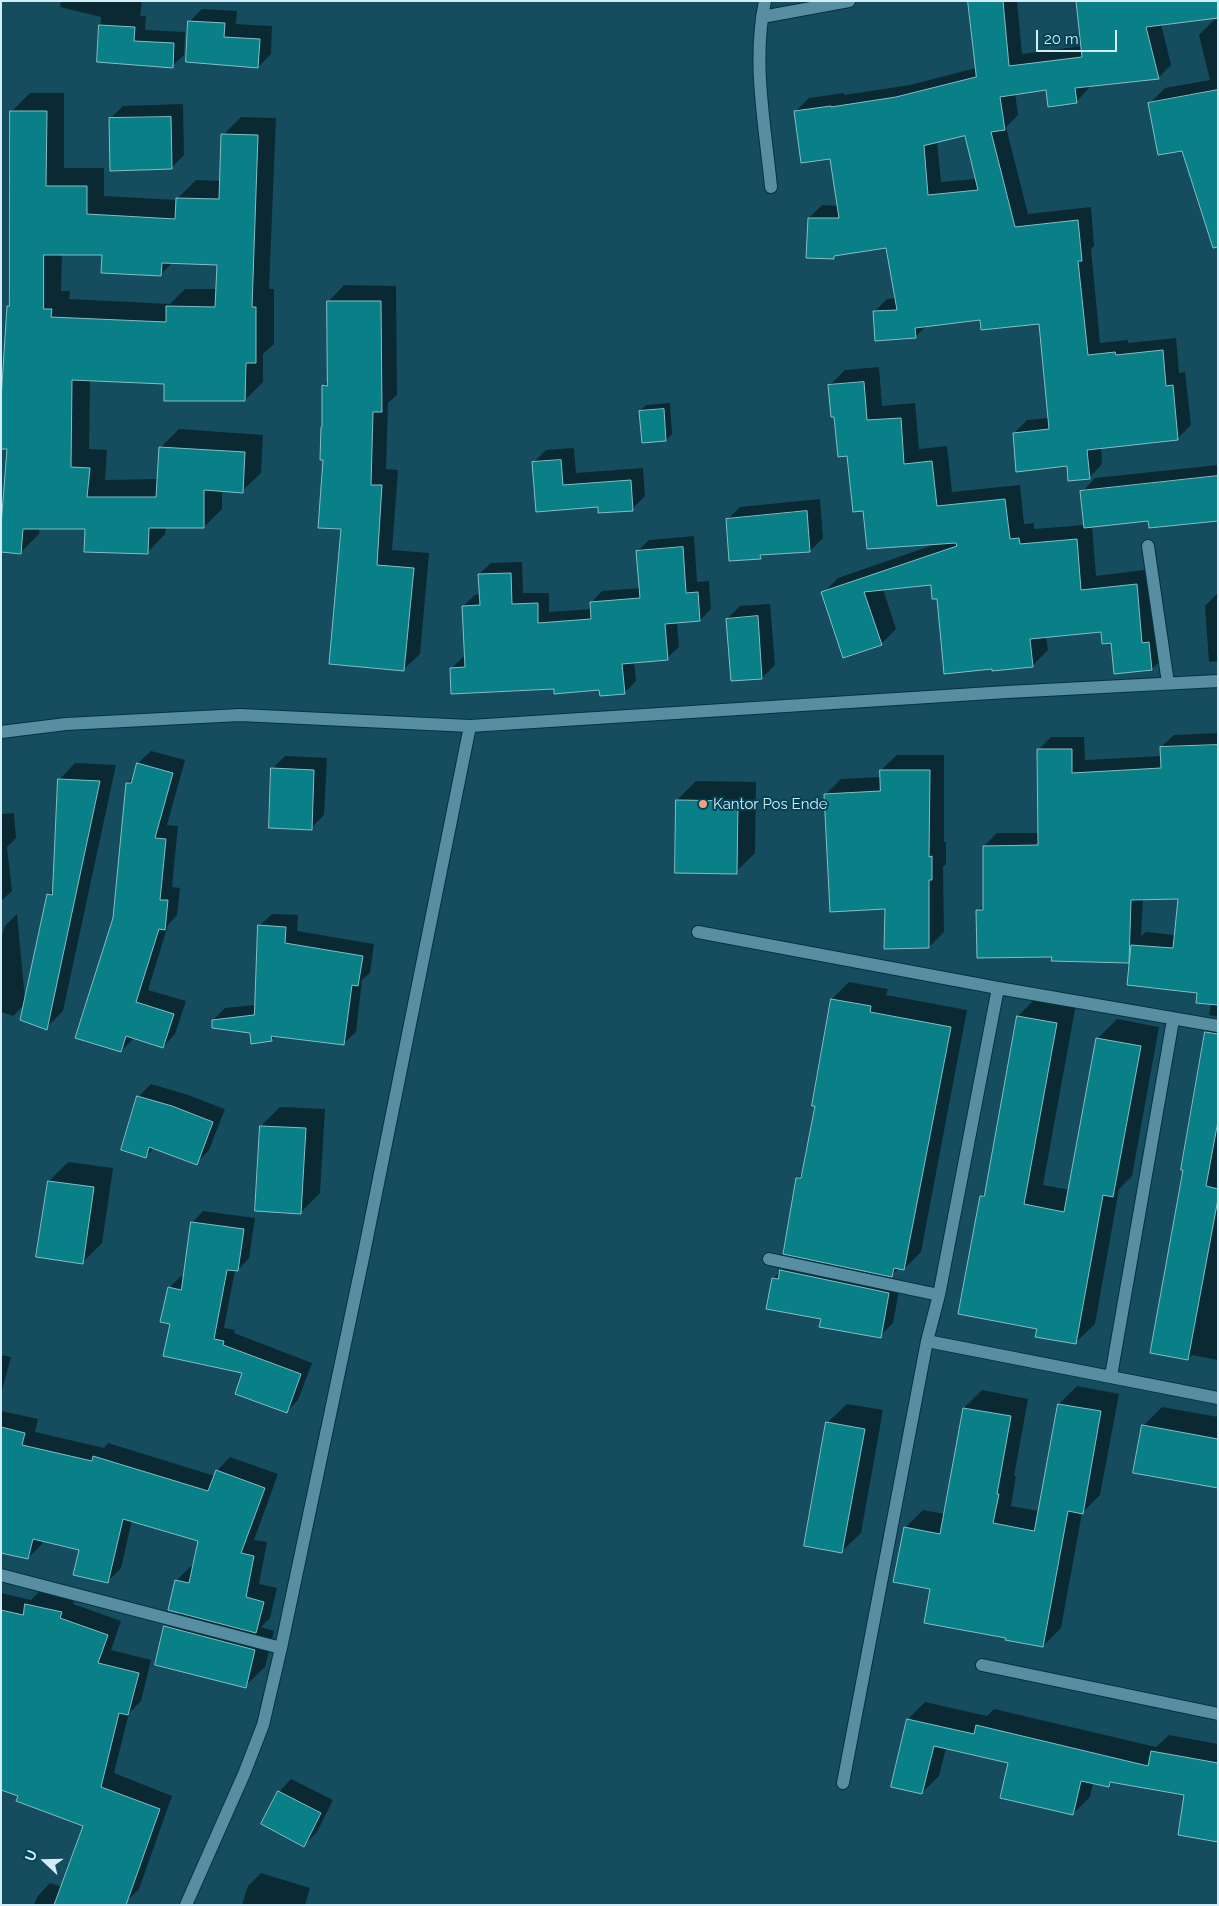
<!DOCTYPE html>
<html>
<head>
<meta charset="utf-8">
<style>
  body { margin:0 }
  #map { position:relative; width:1219px; height:1906px; overflow:hidden; background:#154d5f; font-family:Raleway,sans-serif }
  canvas { display:block }
  .frame { position:absolute; inset:0; border:2px solid #d2edf7; pointer-events:none }
  .north { position:absolute; left:20px; top:1836px; width:50px; height:50px; -webkit-text-stroke:4px #044254; paint-order:stroke; rotate:291deg; font-size:14px; font-weight:700; line-height:20px; text-align:center; color:#d2edf7 }
  .north::after { content:''; display:block; margin:auto; width:18px; height:22px; background:#d2edf7; clip-path:polygon(50% 0,100% 100%,50% 72%,0 100%) }
  .scale { position:absolute; left:1036px; top:30px; width:81px; height:22px; box-sizing:border-box; border:2px solid #d2edf7; border-top:0; padding-left:6px; font-size:15px; line-height:18px; white-space:nowrap; color:#d2edf7; -webkit-text-stroke:4px #044254; paint-order:stroke }
</style>
</head>
<body>
<div id="map">
<canvas width="1219" height="1906"></canvas>
<div class="frame"></div>
<div class="north">U</div>
<div class="scale">20 m</div>
</div>
<script>
const context = document.querySelector('canvas').getContext('2d');
context.lineJoin = 'round';
function paint(path, color) { context.fillStyle = color; context.fill(path, 'evenodd'); }
function strokePath(path, color, width, dash) { context.strokeStyle = color; context.lineWidth = width; context.lineCap = dash ? 'butt' : 'round'; context.setLineDash(dash || []); context.stroke(path); }
function drawText(font, color, halo, rows, align = 'center') {
  context.font = font + ' Raleway,sans-serif'; context.lineWidth = 4; context.setLineDash([]); context.textBaseline = 'middle'; context.strokeStyle = halo; context.fillStyle = color; for (const [text, x, y, turn = 0] of rows) {
    context.save(); context.translate(x, y); context.rotate((+turn || 0) * Math.PI / 180); context.textAlign = isNaN(turn) ? turn : align; if (halo) context.strokeText(text, 0, 0); context.fillText(text, 0, 0); context.restore();
  }
}
paint(new Path2D(`
  M 61,1 L 142,1 L 140,16 L 146,16 L 145,30 L 185,32 L 184,55 L 172,66 L 98,61 L 101,17 L 60,7 Z
  M 970,1 L 1017,1 L 1022,54 L 1082,46 L 1077,1 L 1161,24 L 1171,65 L 1158,78 L 1089,86 L 1089,88 L 1076,102 L 1047,88 L 1015,93 L 1018,115 L 1006,127 L 1028,214 L 1091,207 L 1094,246 L 1091,249 L 1100,343 L 1128,340 L 1128,343 L 1176,338 L 1179,373 L 1185,372 L 1191,425 L 1178,438 L 1101,447 L 1102,464 L 1089,478 L 1014,433 L 1027,420 L 1049,418 L 1040,323 L 981,319 L 927,325 L 915,337 L 874,312 L 887,299 L 896,298 L 887,247 L 837,254 L 834,258 L 809,218 L 822,205 L 839,206 L 831,158 L 796,111 L 809,98 L 844,93 L 844,95 L 910,85 L 976,68 ZM 965,134 L 976,179 L 941,182 L 937,141 Z
  M 202,9 L 237,11 L 236,24 L 272,26 L 271,54 L 258,67 L 189,22 Z
  M 1218,19 L 1218,247 L 1214,248 L 1183,149 L 1150,103 L 1165,88 L 1210,80 L 1199,35 L 1214,20 Z
  M 30,93 L 64,93 L 64,168 L 104,168 L 104,196 L 178,200 L 178,198 L 196,180 L 221,181 L 223,135 L 241,117 L 276,118 L 269,289 L 274,289 L 274,344 L 263,354 L 263,382 L 245,400 L 165,383 L 90,379 L 89,449 L 107,450 L 105,480 L 158,479 L 161,447 L 179,429 L 263,435 L 261,473 L 242,491 L 222,490 L 222,509 L 204,527 L 166,526 L 165,534 L 147,553 L 86,527 L 40,527 L 39,534 L 21,552 L 1,551 L 1,519 L 3,517 L 8,448 L 12,111 ZM 62,254 L 103,254 L 160,275 L 173,262 L 218,264 L 217,289 L 185,289 L 170,304 L 69,299 L 70,291 L 61,291 Z
  M 183,104 L 184,155 L 172,167 L 110,119 L 123,106 Z
  M 344,285 L 396,286 L 397,395 L 388,403 L 386,469 L 398,470 L 392,550 L 429,553 L 420,654 L 404,669 L 342,528 L 324,459 L 323,386 L 328,381 L 329,301 Z
  M 879,367 L 882,406 L 915,403 L 919,449 L 947,446 L 952,492 L 1020,485 L 1024,524 L 1034,523 L 1034,529 L 1085,525 L 1082,492 L 1095,478 L 1218,465 L 1218,524 L 1217,520 L 1149,520 L 1092,526 L 1096,576 L 1152,569 L 1167,654 L 1152,669 L 1115,673 L 1112,641 L 1102,630 L 1046,636 L 1048,650 L 1033,665 L 938,597 L 932,583 L 883,589 L 896,629 L 881,644 L 823,593 L 838,578 L 936,544 L 864,509 L 836,416 L 830,385 L 845,370 Z
  M 670,403 L 672,434 L 666,440 L 640,411 L 646,405 Z
  M 574,448 L 576,473 L 643,468 L 645,496 L 632,509 L 599,506 L 537,510 L 533,463 L 546,450 Z
  M 820,499 L 823,538 L 810,551 L 764,554 L 760,558 L 727,520 L 740,507 Z
  M 694,536 L 697,582 L 709,581 L 711,609 L 700,620 L 677,622 L 679,647 L 667,658 L 634,661 L 636,681 L 624,693 L 601,689 L 555,688 L 451,669 L 463,657 L 465,657 L 463,606 L 475,595 L 480,594 L 479,574 L 491,563 L 522,562 L 523,593 L 549,593 L 549,612 L 591,609 L 591,603 L 602,591 L 641,588 L 638,551 L 649,540 Z
  M 1218,593 L 1218,661 L 1209,662 L 1205,606 Z
  M 770,604 L 775,665 L 762,678 L 727,619 L 740,606 Z
  M 1218,733 L 1218,1017 L 1209,1015 L 1211,1004 L 1198,991 L 1131,959 L 1128,962 L 1053,956 L 978,911 L 984,905 L 984,846 L 997,833 L 1039,833 L 1038,750 L 1051,737 L 1084,737 L 1085,760 L 1162,756 L 1161,747 L 1174,735 ZM 1180,897 L 1175,935 L 1146,932 L 1141,936 L 1143,899 Z
  M 151,751 L 185,760 L 167,825 L 178,826 L 172,887 L 180,888 L 177,915 L 168,925 L 148,990 L 186,1001 L 175,1034 L 163,1047 L 134,1038 L 121,1051 L 115,918 L 127,783 L 135,776 L 138,763 Z
  M 897,755 L 944,755 L 944,842 L 946,842 L 946,864 L 943,867 L 944,932 L 929,947 L 886,908 L 825,795 L 841,779 L 881,777 L 881,770 Z
  M 285,756 L 327,758 L 324,815 L 311,828 L 272,769 Z
  M 75,763 L 116,765 L 63,1011 L 47,1027 L 24,1005 L 13,1016 L 1,1012 L 1,938 L 5,926 L 17,914 L 25,999 L 48,895 L 53,890 L 59,780 Z
  M 696,781 L 756,782 L 755,853 L 736,872 L 677,800 Z
  M 14,813 L 16,838 L 7,847 L 12,891 L 1,901 L 1,814 Z
  M 272,914 L 298,915 L 297,931 L 374,944 L 370,973 L 362,980 L 356,1032 L 343,1044 L 276,1035 L 271,1040 L 213,1020 L 225,1008 L 256,1005 L 259,926 Z
  M 849,982 L 888,989 L 886,995 L 967,1010 L 921,1252 L 904,1269 L 899,1268 L 892,1275 L 797,1178 L 804,1172 L 816,1105 L 832,999 Z
  M 1037,997 L 1076,1004 L 1043,1185 L 1070,1190 L 1097,1039 L 1117,1019 L 1159,1027 L 1132,1176 L 1119,1189 L 1095,1324 L 1075,1343 L 1038,1328 L 981,1196 L 986,1191 L 1018,1016 Z
  M 1218,1021 L 1218,1360 L 1192,1355 L 1188,1359 L 1185,1169 L 1206,1033 Z
  M 151,1084 L 185,1094 L 225,1109 L 209,1150 L 196,1163 L 155,1147 L 146,1156 L 138,1097 Z
  M 280,1107 L 325,1109 L 320,1193 L 301,1212 L 261,1126 Z
  M 68,1162 L 113,1168 L 102,1243 L 82,1263 L 49,1181 Z
  M 203,1211 L 255,1218 L 249,1258 L 238,1270 L 235,1270 L 224,1328 L 235,1330 L 234,1333 L 312,1363 L 298,1400 L 287,1411 L 244,1372 L 171,1323 L 169,1288 L 181,1276 L 184,1277 L 192,1223 Z
  M 794,1257 L 901,1280 L 893,1323 L 880,1336 L 822,1318 L 773,1279 Z
  M 1,1355 L 11,1357 L 1,1394 Z
  M 1077,1386 L 1119,1394 L 1100,1495 L 1082,1513 L 1061,1628 L 1043,1646 L 1007,1637 L 931,1588 L 905,1528 L 923,1510 L 945,1514 L 964,1408 L 982,1390 L 1028,1399 L 1014,1476 L 1016,1476 L 1011,1506 L 1039,1511 L 1059,1404 Z
  M 847,1404 L 883,1410 L 861,1533 L 841,1552 L 827,1423 Z
  M 1162,1407 L 1218,1417 L 1218,1487 L 1143,1426 Z
  M 1,1411 L 38,1419 L 35,1432 L 104,1448 L 108,1443 L 215,1476 L 217,1471 L 230,1457 L 278,1474 L 254,1540 L 267,1542 L 259,1584 L 277,1588 L 270,1618 L 261,1627 L 274,1631 L 265,1667 L 245,1686 L 165,1627 L 180,1612 L 169,1609 L 177,1580 L 190,1567 L 194,1567 L 199,1540 L 132,1520 L 121,1568 L 107,1582 L 81,1549 L 43,1540 L 42,1544 L 28,1558 L 1,1551 Z
  M 40,1591 L 74,1599 L 73,1604 L 121,1621 L 111,1650 L 151,1660 L 141,1701 L 129,1713 L 114,1773 L 172,1796 L 139,1889 L 126,1902 L 90,1905 L 34,1905 L 37,1897 L 50,1883 L 62,1887 L 85,1825 L 1,1789 L 1,1593 L 31,1600 Z
  M 925,1702 L 987,1716 L 994,1709 L 1156,1747 L 1169,1735 L 1218,1744 L 1218,1838 L 1186,1794 L 1113,1781 L 1109,1786 L 1093,1782 L 1090,1797 L 1073,1814 L 1009,1763 L 946,1748 L 939,1776 L 922,1793 L 892,1786 L 908,1719 Z
  M 291,1779 L 333,1800 L 317,1832 L 304,1845 L 279,1792 Z
  M 261,1873 L 310,1888 L 305,1905 L 242,1905 L 248,1886 Z`), '#0007');
const building = new Path2D(`
  M 968,1 L 1003,1 L 1009,66 L 1082,57 L 1076,1 L 1218,1 L 1218,18 L 1146,27 L 1159,79 L 1075,88 L 1077,103 L 1048,107 L 1046,90 L 1000,97 L 1005,130 L 991,132 L 1015,227 L 1078,220 L 1082,261 L 1078,261 L 1088,355 L 1115,352 L 1116,355 L 1163,350 L 1166,386 L 1173,385 L 1178,440 L 1087,450 L 1090,479 L 1068,481 L 1067,466 L 1016,472 L 1013,433 L 1049,429 L 1039,324 L 981,330 L 980,320 L 915,328 L 916,338 L 875,341 L 873,311 L 897,310 L 886,248 L 834,256 L 834,259 L 806,258 L 808,218 L 839,218 L 830,159 L 801,163 L 794,111 L 831,106 L 831,107 L 896,97 L 976,77 ZM 965,136 L 978,190 L 928,195 L 924,146 Z
  M 188,21 L 225,23 L 224,37 L 260,39 L 258,68 L 186,62 Z
  M 99,25 L 135,27 L 134,41 L 174,43 L 173,68 L 97,62 Z
  M 1218,90 L 1218,247 L 1213,248 L 1182,151 L 1158,155 L 1148,103 Z
  M 10,111 L 47,111 L 46,186 L 87,186 L 87,214 L 175,219 L 176,198 L 219,199 L 221,134 L 258,135 L 252,307 L 256,307 L 256,363 L 246,363 L 245,401 L 164,401 L 164,384 L 72,380 L 71,467 L 90,468 L 87,497 L 156,497 L 159,447 L 245,452 L 243,493 L 204,490 L 204,528 L 149,528 L 148,554 L 84,552 L 85,529 L 23,529 L 21,554 L 1,552 L 1,526 L 7,449 L 1,449 L 1,400 L 7,306 L 9,306 ZM 44,255 L 102,255 L 101,273 L 161,276 L 162,263 L 217,265 L 215,307 L 166,306 L 166,322 L 51,317 L 52,309 L 44,309 Z
  M 171,117 L 172,169 L 110,171 L 109,118 Z
  M 327,301 L 381,301 L 382,412 L 373,412 L 371,485 L 382,485 L 377,565 L 414,568 L 404,671 L 329,664 L 341,529 L 318,528 L 323,460 L 320,460 L 321,427 L 322,427 L 322,385 L 327,386 Z
  M 864,382 L 867,420 L 901,418 L 904,464 L 932,461 L 937,506 L 1005,499 L 1010,539 L 1019,538 L 1020,544 L 1077,539 L 1081,590 L 1137,584 L 1142,643 L 1149,642 L 1152,670 L 1114,674 L 1111,643 L 1102,644 L 1101,632 L 1030,639 L 1033,667 L 992,671 L 992,669 L 944,674 L 937,599 L 932,599 L 931,585 L 864,592 L 882,645 L 843,658 L 821,592 L 957,546 L 956,543 L 867,549 L 863,511 L 853,512 L 847,456 L 838,457 L 834,417 L 831,417 L 828,385 Z
  M 664,409 L 666,441 L 642,443 L 639,411 Z
  M 561,460 L 563,485 L 631,480 L 633,511 L 598,513 L 598,507 L 536,512 L 532,462 Z
  M 1218,476 L 1218,521 L 1149,528 L 1148,521 L 1084,528 L 1080,491 Z
  M 807,511 L 810,552 L 760,555 L 761,559 L 729,561 L 726,519 Z
  M 683,547 L 686,593 L 698,592 L 700,621 L 665,624 L 668,660 L 622,664 L 625,694 L 600,696 L 599,690 L 554,694 L 554,689 L 451,694 L 450,668 L 465,667 L 462,606 L 480,605 L 478,574 L 511,573 L 512,604 L 538,603 L 538,623 L 591,619 L 590,602 L 640,598 L 636,551 Z
  M 758,616 L 762,679 L 731,681 L 726,619 Z
  M 1218,745 L 1218,1005 L 1196,1003 L 1197,993 L 1127,985 L 1131,945 L 1173,948 L 1178,899 L 1131,900 L 1129,963 L 1051,961 L 1052,957 L 977,958 L 976,910 L 983,910 L 983,846 L 1038,845 L 1037,749 L 1072,749 L 1072,773 L 1161,768 L 1160,747 Z
  M 137,763 L 173,773 L 155,838 L 166,839 L 160,900 L 168,900 L 165,930 L 159,929 L 136,1002 L 174,1014 L 163,1048 L 126,1036 L 121,1052 L 75,1038 L 113,918 L 126,783 L 131,783 Z
  M 271,768 L 314,770 L 312,830 L 269,828 Z
  M 880,770 L 930,770 L 929,857 L 932,856 L 932,880 L 929,880 L 929,948 L 884,949 L 885,909 L 830,912 L 824,794 L 880,791 Z
  M 58,779 L 100,781 L 47,1030 L 20,1020 L 47,894 L 52,895 Z
  M 676,800 L 738,801 L 737,874 L 675,873 Z
  M 258,925 L 286,927 L 285,943 L 363,956 L 358,986 L 352,985 L 344,1045 L 271,1036 L 272,1041 L 251,1044 L 250,1033 L 212,1028 L 212,1020 L 254,1015 Z
  M 831,999 L 871,1006 L 870,1012 L 951,1027 L 904,1270 L 894,1268 L 892,1277 L 783,1254 L 796,1178 L 801,1178 L 815,1106 L 812,1106 Z
  M 1017,1016 L 1057,1023 L 1024,1204 L 1064,1212 L 1096,1038 L 1141,1046 L 1113,1197 L 1103,1195 L 1076,1344 L 1035,1337 L 1037,1329 L 958,1314 L 980,1196 L 984,1196 Z
  M 1205,1032 L 1218,1034 L 1218,1121 L 1206,1186 L 1218,1189 L 1218,1199 L 1188,1360 L 1150,1353 L 1183,1170 L 1181,1170 Z
  M 137,1096 L 172,1106 L 213,1122 L 197,1165 L 149,1147 L 146,1158 L 121,1150 Z
  M 260,1126 L 306,1128 L 301,1214 L 255,1211 Z
  M 48,1181 L 94,1187 L 83,1264 L 36,1257 Z
  M 191,1222 L 244,1229 L 238,1271 L 227,1270 L 214,1339 L 224,1341 L 223,1345 L 301,1374 L 287,1413 L 235,1394 L 242,1373 L 163,1356 L 170,1324 L 160,1322 L 168,1287 L 181,1290 Z
  M 780,1270 L 889,1293 L 881,1338 L 819,1327 L 821,1319 L 766,1309 L 772,1278 L 778,1279 Z
  M 1058,1404 L 1101,1411 L 1083,1514 L 1068,1511 L 1043,1647 L 1005,1640 L 1006,1638 L 924,1623 L 930,1589 L 893,1582 L 904,1527 L 940,1534 L 963,1408 L 1011,1416 L 997,1494 L 999,1494 L 993,1523 L 1034,1531 Z
  M 826,1422 L 865,1429 L 842,1553 L 804,1546 Z
  M 1142,1425 L 1218,1439 L 1218,1488 L 1133,1473 Z
  M 1,1427 L 25,1433 L 22,1445 L 92,1461 L 93,1456 L 208,1491 L 216,1470 L 265,1488 L 241,1553 L 254,1556 L 246,1597 L 264,1602 L 256,1633 L 168,1610 L 175,1580 L 189,1583 L 198,1541 L 123,1519 L 108,1583 L 73,1575 L 79,1550 L 33,1539 L 28,1559 L 1,1553 Z
  M 25,1604 L 62,1612 L 60,1618 L 108,1635 L 98,1663 L 139,1673 L 128,1715 L 119,1713 L 101,1787 L 160,1809 L 126,1905 L 54,1905 L 83,1826 L 16,1801 L 18,1796 L 1,1790 L 1,1610 L 23,1615 Z
  M 164,1626 L 255,1650 L 246,1688 L 155,1665 Z
  M 907,1719 L 974,1734 L 976,1725 L 1148,1766 L 1151,1751 L 1218,1763 L 1218,1842 L 1178,1835 L 1184,1795 L 1110,1782 L 1109,1787 L 1081,1781 L 1073,1815 L 1000,1798 L 1008,1763 L 934,1746 L 922,1794 L 891,1787 Z
  M 278,1791 L 321,1813 L 304,1847 L 261,1824 Z`);
paint(building, '#098088');
strokePath(building, '#81bfc4', 1);
const street = new Path2D(`
  M 765,1 C 752,62 765,125 771,187
  M 762,17 L 849,1
  M 1148,546 L 1168,683
  M 1,732 L 66,724 L 240,715 L 470,726 L 1007,692 L 1218,681
  M 698,932 L 998,988 L 1218,1026
  M 769,1259 L 939,1295
  M 927,1341 L 1218,1398
  M 1111,1376 L 1173,1020
  M 1,1575 L 281,1648
  M 982,1665 L 1218,1714
  M 843,1783 L 927,1341 L 939,1295 L 998,988
  M 186,1905 L 244,1774 L 263,1725 L 281,1648 L 363,1258 L 470,726`);
strokePath(street, '#05323f', 14);
strokePath(street, '#588ea1', 12);
for (const [x, y, r, color] of [
  [703,804,5,"#f2a07f"]
]) { const dot = new Path2D(); dot.arc(x, y, r, 0, 2 * Math.PI); context.fillStyle = color; context.fill(dot); strokePath(dot, '#044254', 2); }
drawText('15px', '#d2edf7', '#044254', [
  ["Kantor Pos Ende",713,804]
], 'left');
</script>
</body>
</html>
